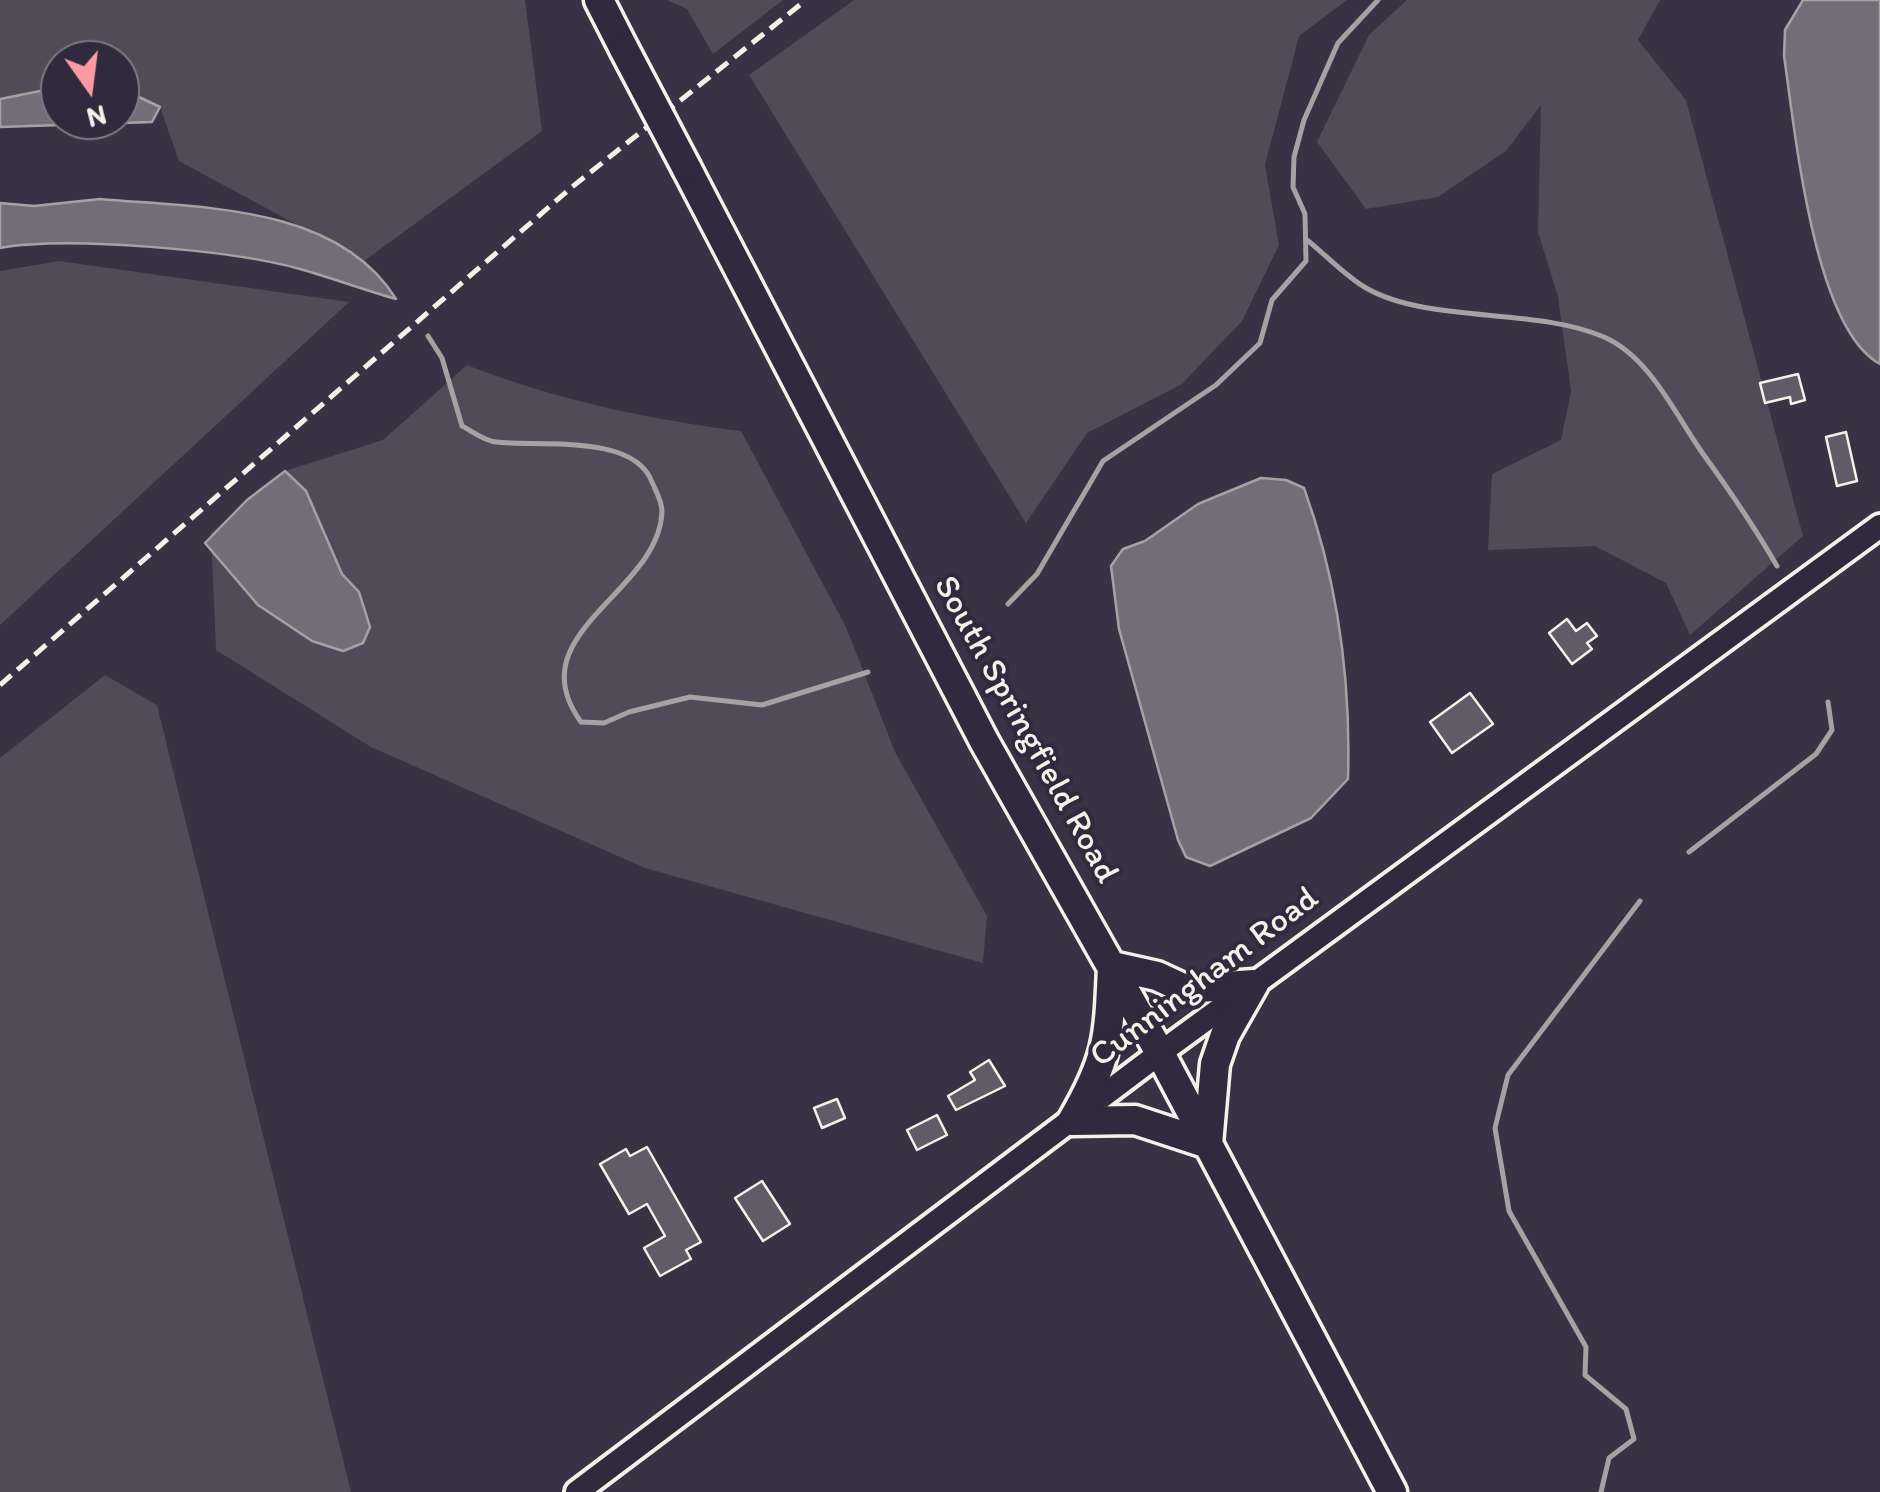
<!DOCTYPE html>
<html>
<head>
<meta charset="utf-8">
<style>
  body { margin:0 }
  #map { position:relative; width:1880px; height:1492px; overflow:hidden; background:#373244; font-family:Itim,sans-serif }
  canvas { display:block }
  .north { position:absolute; left:40px; top:40px; width:100px; height:100px; box-sizing:border-box; background:#2f2a3d; border:2px solid #7e7a81; border-radius:50%; rotate:166deg; font-size:28px; font-weight:700; line-height:40px; text-align:center; color:#f4f1e8 }
  .north::after { content:''; display:block; margin:auto; width:35px; height:45px; background:#ff9aa2; clip-path:polygon(50% 0,100% 100%,50% 72%,0 100%) }
</style>
</head>
<body>
<div id="map">
<canvas width="1880" height="1492"></canvas>
<div class="north">N</div>
</div>
<script>
const context = document.querySelector('canvas').getContext('2d');
context.lineJoin = 'round';
function paint(path, color) { context.fillStyle = color; context.fill(path, 'evenodd'); }
function strokePath(path, color, width, dash) { context.strokeStyle = color; context.lineWidth = width; context.lineCap = dash ? 'butt' : 'round'; context.setLineDash(dash || []); context.stroke(path); }
function drawText(font, color, halo, rows, align = 'center') {
  context.font = font + ' Itim,sans-serif'; context.lineWidth = 8; context.setLineDash([]); context.textBaseline = 'middle'; context.strokeStyle = halo; context.fillStyle = color; for (const [text, x, y, turn = 0] of rows) {
    context.save(); context.translate(x, y); context.rotate((+turn || 0) * Math.PI / 180); context.textAlign = isNaN(turn) ? turn : align; if (halo) context.strokeText(text, 0, 0); context.fillText(text, 0, 0); context.restore();
  }
}
paint(new Path2D(`
  M 0,0 L 525,0 L 542,131 L 364,261 L 179,161 L 160,107 L 120,94 L 120,60 L 60,60 L 60,88 L 0,101 Z
  M 667,0 L 783,0 L 713,54 L 687,9 Z
  M 854,0 L 1347,0 L 1299,36 L 1265,165 L 1279,245 L 1242,321 L 1182,384 L 1087,433 L 1026,523 L 749,75 Z
  M 1407,0 L 1660,0 L 1638,40 L 1686,100 L 1803,536 L 1690,635 L 1666,583 L 1595,546 L 1488,550 L 1492,474 L 1561,440 L 1571,391 L 1558,297 L 1538,232 L 1541,105 L 1506,151 L 1438,197 L 1366,209 L 1317,142 L 1369,35 Z
  M 59,261 L 349,302 L 0,625 L 0,271 Z
  M 467,365 C 557,400 646,419 741,431 L 846,627 L 895,752 L 987,916 L 983,963 L 645,868 L 371,747 L 216,650 L 211,533 L 285,471 L 383,440 Z
  M 105,675 L 157,705 L 351,1492 L 0,1492 L 0,758 Z`), '#504b59');
const water = new Path2D(`
  M 1803,0 L 1880,0 L 1880,364 C 1813,328 1795,129 1784,56 L 1785,30 Z
  M 60,87 L 60,120 L 120,120 L 120,88 L 160,107 L 152,122 L 0,127 L 0,99 Z
  M 100,199 C 200,208 337,204 396,299 C 364,290 332,278 300,269 C 232,250 69,236 0,248 L 0,203 L 34,206 Z
  M 285,471 L 306,491 L 342,574 L 359,592 L 370,627 L 363,643 L 343,651 L 312,641 L 258,605 L 205,543 L 247,500 Z
  M 1261,478 L 1286,480 L 1304,488 C 1338,582 1351,678 1348,779 L 1311,818 L 1210,866 L 1186,857 L 1178,840 L 1119,629 L 1111,566 L 1123,549 L 1145,541 L 1198,504 Z`);
paint(water, '#726e77');
strokePath(water, '#a6a2a4', 2.5);
strokePath(new Path2D(`
  M 1307,240 C 1326,255 1345,276 1366,288 C 1429,324 1535,307 1604,337 C 1652,358 1677,419 1706,458 C 1732,494 1755,528 1777,566
  M 428,336 L 442,358 L 462,426 C 472,431 484,441 496,442 C 538,447 634,433 652,482 C 656,491 662,502 662,511 C 660,593 516,633 581,722 L 604,723 L 629,712 L 690,697 L 762,705 L 868,672
  M 1008,604 L 1037,574 L 1103,461 L 1216,385 L 1260,343 L 1272,300 L 1306,261 L 1305,214 L 1293,187 L 1294,157 L 1304,120 L 1338,43 L 1378,0
  M 1689,852 L 1816,754 L 1832,730 L 1828,702
  M 1601,1492 L 1609,1458 L 1634,1439 L 1626,1409 L 1585,1375 L 1586,1347 L 1509,1211 L 1495,1128 L 1508,1075 L 1640,901`), '#a6a2a4', 5);
const building = new Path2D(`
  M 1798,374 L 1805,400 L 1791,404 L 1790,397 L 1765,403 L 1760,383 Z
  M 1846,432 L 1857,481 L 1837,486 L 1826,437 Z
  M 1567,619 L 1576,631 L 1587,623 L 1597,636 L 1587,643 L 1592,649 L 1572,664 L 1549,633 Z
  M 1470,693 L 1493,724 L 1452,753 L 1430,722 Z
  M 989,1060 L 1005,1086 L 956,1110 L 948,1096 L 975,1080 L 970,1072 Z
  M 837,1099 L 845,1118 L 822,1128 L 814,1108 Z
  M 937,1115 L 947,1135 L 917,1150 L 907,1130 Z
  M 647,1147 L 701,1242 L 686,1250 L 691,1259 L 660,1276 L 644,1248 L 665,1236 L 647,1204 L 629,1214 L 600,1164 L 626,1149 L 630,1156 Z
  M 762,1181 L 790,1224 L 763,1241 L 735,1198 Z`);
paint(building, '#5f5c67');
strokePath(building, '#f4f1e8', 2.5);
const secondary = new Path2D(`
  M 577,1492 L 1160,1053 L 1880,526`);
const primary = new Path2D(`
  M 599,0 L 624,49
  M 687,169 L 984,741 L 1160,1053 L 1392,1492
  M 1072,1121 C 1109,1058 1109,1037 1112,966 L 1157,976 L 1185,989 L 1254,984
  M 1072,1121 L 1135,1120 L 1208,1144
  M 1208,1144 L 1215,1064 L 1225,1035 L 1254,984`);
strokePath(secondary, '#f4f1e8', 30);
strokePath(primary, '#f4f1e8', 35);
strokePath(secondary, '#2f2a3d', 22);
strokePath(primary, '#2f2a3d', 28);
strokePath(new Path2D(`
  M 0,685 L 572,187 L 806,0`), '#f4f1e8', 5, [15, 8]);
const primaryBridge = new Path2D(`
  M 624,49 L 687,169`);
strokePath(primaryBridge, '#f4f1e8', 35, []);
strokePath(primaryBridge, '#2f2a3d', 28);
drawText('35px', '#f4f1e8', '#2f2a3d', [
  ["South Springfield Road",1025,730,61],
  ["Cunningham Road",1205,978,-37]
]);
</script>
</body>
</html>
